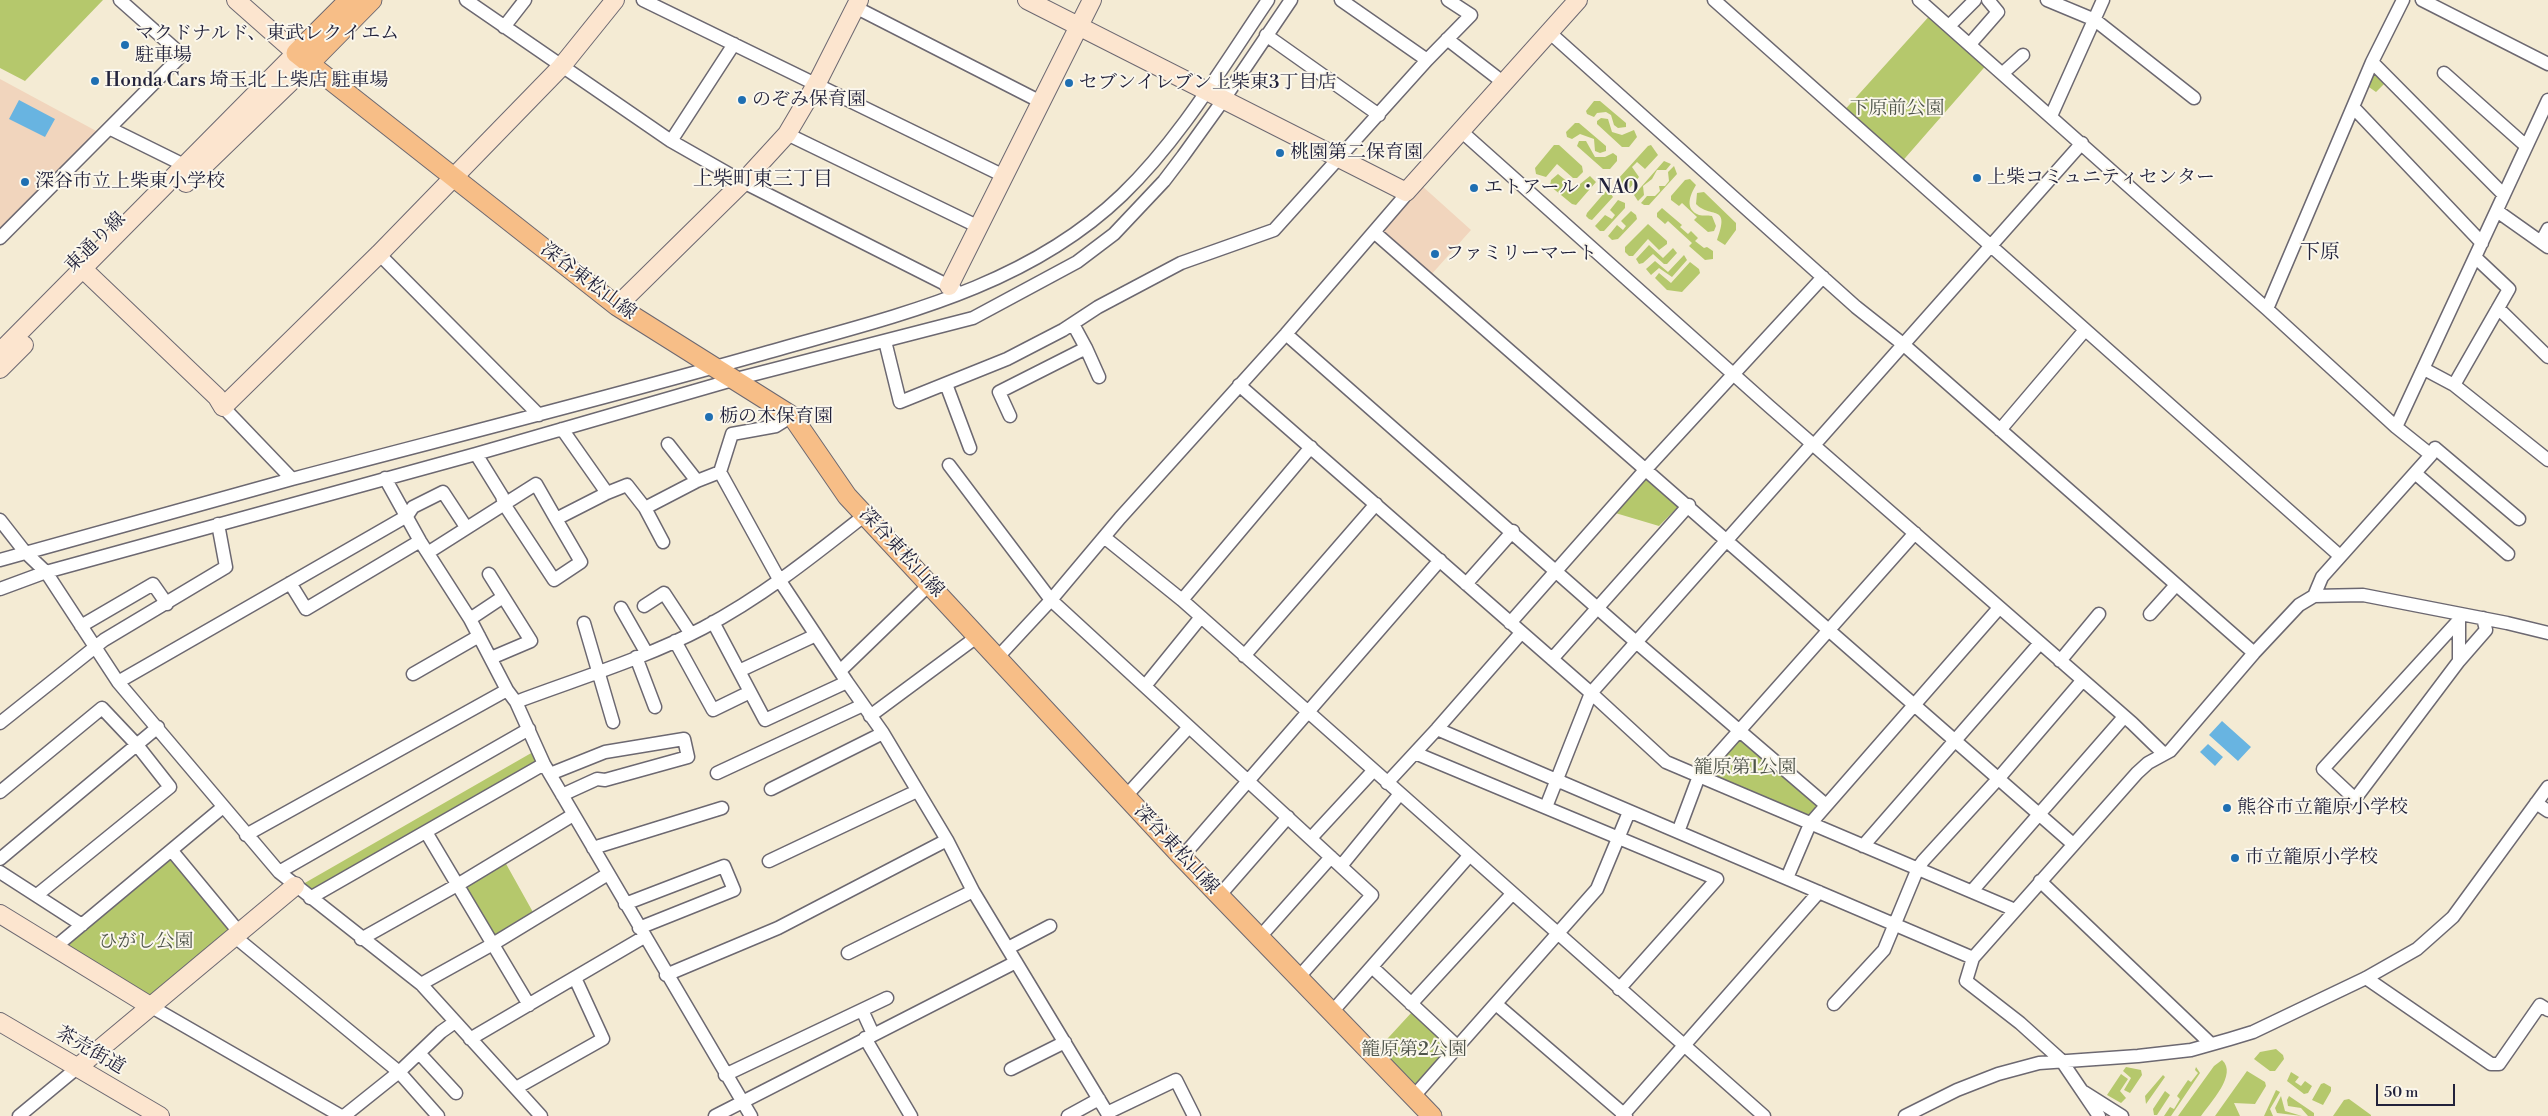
<!DOCTYPE html>
<html>
<head>
<meta charset="utf-8">
<style>
  body { margin:0 }
  #map { position:relative; width:2548px; height:1116px; overflow:hidden; background:#f4ebd4; font-family:"Libre Bodoni",serif }
  canvas { display:block }
  .scale { position:absolute; left:2376px; top:1084px; width:79px; height:22px; box-sizing:border-box; border:2px solid #22223b; border-top:0; padding-left:6px; font-size:15px; line-height:18px; white-space:nowrap; color:#22223b; -webkit-text-stroke:4px #fbf7ec; paint-order:stroke }
</style>
</head>
<body>
<div id="map">
<canvas width="2548" height="1116"></canvas>
<div class="scale">50 m</div>
</div>
<script>
const context = document.querySelector('canvas').getContext('2d');
context.lineJoin = 'round';
function paint(path, color) { context.fillStyle = color; context.fill(path, 'evenodd'); }
function strokePath(path, color, width, dash) { context.strokeStyle = color; context.lineWidth = width; context.lineCap = dash ? 'butt' : 'round'; context.setLineDash(dash || []); context.stroke(path); }
function drawText(font, color, halo, rows, align = 'center') {
  context.font = font + ' "Libre Bodoni","Noto Serif JP",serif'; context.lineWidth = 4; context.setLineDash([]); context.textBaseline = 'middle'; context.strokeStyle = halo; context.fillStyle = color; for (const [text, x, y, turn = 0] of rows) {
    context.save(); context.translate(x, y); context.rotate((+turn || 0) * Math.PI / 180); context.textAlign = isNaN(turn) ? turn : align; if (halo) context.strokeText(text, 0, 0); context.fillText(text, 0, 0); context.restore();
  }
}
paint(new Path2D(`
  M 0,79 L 100,133 L 0,232 Z
  M 1421,185 L 1471,230 L 1430,276 L 1381,234 L 1381,230 Z`), '#f1d5bd');
paint(new Path2D(`
  M 0,0 L 103,0 L 25,81 L 0,68 Z
  M 1933,12 L 1989,62 L 1899,165 L 1841,114 Z
  M 2371,74 L 2377,74 L 2385,83 L 2376,92 L 2366,85 Z
  M 1594,101 L 1600,101 L 1626,123 L 1626,127 L 1618,128 L 1614,125 L 1611,115 L 1606,112 L 1597,113 L 1594,117 L 1587,114 L 1586,111 Z
  M 1601,118 L 1608,119 L 1612,132 L 1622,135 L 1634,130 L 1637,137 L 1629,147 L 1622,147 L 1597,124 L 1597,121 Z
  M 1575,123 L 1579,123 L 1606,146 L 1606,151 L 1600,153 L 1595,151 L 1594,139 L 1580,134 L 1572,139 L 1567,137 L 1566,132 Z
  M 1579,141 L 1586,141 L 1595,157 L 1605,157 L 1613,153 L 1617,156 L 1617,161 L 1610,169 L 1603,169 L 1577,146 Z
  M 1554,145 L 1559,145 L 1582,166 L 1583,172 L 1577,178 L 1573,178 L 1557,164 L 1546,177 L 1536,174 L 1535,168 Z
  M 1651,145 L 1658,155 L 1645,169 L 1637,162 L 1632,167 L 1639,177 L 1629,189 L 1618,184 L 1618,179 L 1648,146 Z
  M 1664,161 L 1671,164 L 1666,170 L 1657,170 L 1652,179 L 1643,186 L 1644,195 L 1638,201 L 1634,195 Z
  M 1674,166 L 1677,174 L 1649,205 L 1644,205 L 1641,203 L 1647,196 L 1655,196 L 1660,191 L 1659,186 L 1665,186 L 1669,181 L 1668,172 Z
  M 1558,174 L 1575,188 L 1590,176 L 1596,182 L 1576,205 L 1572,204 L 1550,186 L 1551,180 Z
  M 1690,179 L 1696,185 C 1690,195 1684,209 1699,215 C 1703,216 1707,215 1712,216 L 1716,226 L 1714,231 L 1708,232 L 1694,220 L 1697,217 L 1682,203 L 1679,206 L 1671,200 L 1671,196 L 1685,180 Z
  M 1606,191 L 1609,191 L 1613,197 L 1592,220 L 1589,219 L 1586,216 L 1587,213 Z
  M 1704,192 L 1736,223 L 1736,230 L 1725,245 L 1717,240 C 1731,203 1710,219 1696,204 L 1697,193 Z
  M 1618,200 L 1625,203 L 1625,208 L 1604,231 L 1600,231 L 1595,226 L 1605,215 L 1612,219 L 1615,215 L 1610,210 Z
  M 1662,208 L 1682,225 L 1680,227 L 1688,234 L 1691,231 L 1698,238 L 1695,241 L 1704,248 L 1707,247 L 1713,251 L 1713,259 L 1705,260 L 1689,246 L 1692,243 L 1668,221 L 1665,224 L 1657,217 L 1657,213 Z
  M 1631,211 L 1636,215 L 1637,219 L 1618,239 L 1612,240 L 1608,236 L 1617,225 L 1623,230 L 1626,226 L 1621,221 Z
  M 1648,224 L 1667,241 L 1667,244 L 1659,250 L 1648,239 L 1633,256 L 1629,256 L 1625,252 L 1625,247 Z
  M 1649,245 L 1663,258 L 1673,248 L 1677,253 L 1667,264 L 1664,264 L 1653,254 L 1643,263 L 1639,264 L 1636,259 Z
  M 1684,255 L 1687,260 L 1672,277 L 1659,268 L 1651,275 L 1646,269 L 1655,261 L 1668,272 Z
  M 1690,262 L 1699,269 L 1700,273 L 1682,292 L 1667,290 L 1655,278 L 1659,273 L 1671,283 Z
  M 1643,476 L 1679,506 L 1659,526 L 1612,512 Z
  M 1739,738 L 1820,805 L 1807,818 L 1710,774 Z
  M 533,752 L 539,763 L 313,892 L 303,884 Z
  M 172,851 L 239,932 L 150,1006 L 54,948 Z
  M 505,862 L 534,914 L 497,936 L 493,935 L 466,888 L 469,881 Z
  M 1412,1012 L 1451,1048 L 1412,1088 L 1377,1050 Z
  M 2276,1049 L 2283,1055 L 2284,1059 L 2275,1071 L 2270,1071 L 2254,1059 L 2260,1052 Z
  M 2222,1060 C 2238,1074 2210,1103 2201,1116 L 2178,1116 L 2214,1066 Z
  M 2126,1067 L 2141,1070 L 2142,1075 L 2130,1093 L 2124,1090 L 2131,1078 L 2123,1071 Z
  M 2196,1067 L 2200,1073 L 2171,1116 L 2164,1116 L 2170,1107 L 2174,1109 L 2180,1099 L 2177,1096 L 2188,1080 L 2191,1082 L 2198,1073 L 2195,1070 Z
  M 2247,1071 L 2265,1082 L 2266,1086 L 2255,1104 L 2234,1103 L 2240,1116 L 2215,1116 Z
  M 2291,1072 L 2299,1077 L 2295,1082 L 2301,1086 L 2305,1081 L 2312,1086 L 2308,1093 L 2304,1094 L 2287,1081 Z
  M 2121,1074 L 2128,1079 L 2120,1091 L 2126,1098 L 2121,1103 L 2107,1095 Z
  M 2163,1075 L 2165,1077 L 2146,1104 L 2145,1096 Z
  M 2324,1083 L 2331,1087 L 2331,1091 L 2323,1105 L 2312,1100 L 2321,1084 Z
  M 2276,1090 L 2280,1092 L 2270,1109 L 2273,1116 L 2264,1116 Z
  M 2165,1091 L 2170,1095 L 2157,1115 L 2154,1115 L 2153,1109 Z
  M 2281,1096 L 2285,1111 L 2302,1116 L 2277,1113 L 2275,1108 Z
  M 2289,1096 L 2314,1113 L 2314,1116 L 2308,1116 L 2301,1108 L 2288,1106 L 2287,1100 Z
  M 2349,1099 L 2371,1115 L 2371,1116 L 2333,1116 L 2344,1100 Z`), '#b5c86c');
paint(new Path2D(`
  M 19,100 L 55,119 L 45,137 L 9,119 Z
  M 2222,721 L 2251,747 L 2238,761 L 2209,735 Z
  M 2208,744 L 2223,757 L 2215,766 L 2200,752 Z`), '#68b4e1');
const street = new Path2D(`
  M 466,0 L 671,141 L 743,182 L 955,289
  M 643,0 L 1004,176
  M 1341,0 L 1427,60
  M 1714,0 L 2340,556
  M 1919,0 L 2267,309 L 2396,427 L 2431,455 L 2322,577 L 2314,596
  M 2047,0 L 2095,20 L 2194,98
  M 2422,0 L 2548,64
  M 855,7 L 1041,102
  M 1949,26 L 1975,0
  M 504,27 L 525,0
  M 1549,32 L 1856,307 L 1904,345 L 2254,653
  M 1266,35 L 1379,115
  M 1447,39 L 1504,83
  M 1970,44 L 1998,12 L 1988,0
  M 2372,62 L 2504,195
  M 2003,73 L 2023,55
  M 2444,73 L 2526,146
  M 2353,107 L 2482,243
  M 2051,116 L 2103,0
  M 111,129 L 192,169
  M 1461,131 L 1770,407 L 2132,723 L 2164,754
  M 787,134 L 979,227
  M 671,141 L 734,44
  M 2497,211 L 2548,247
  M 1374,232 L 2073,844
  M 0,238 L 182,55 L 120,0
  M 2541,242 L 2548,229
  M 379,254 L 539,415
  M 2498,308 L 2548,357
  M 2267,309 L 2372,62 L 2403,0
  M 1073,324 L 1086,348
  M 1286,334 L 1636,642 L 1826,805
  M 885,341 L 900,402 L 1007,359 L 1063,330 L 1098,307 L 1181,263 L 1274,230 L 1427,60 L 1471,15 L 1448,0
  M 2424,369 L 2454,385 L 2548,460
  M 946,384 L 970,448
  M 1239,385 L 1591,693 L 1666,762 L 2015,910
  M 2454,385 L 2509,289 L 2475,257
  M 223,407 L 292,479 C 447,438 603,399 758,355 C 886,318 1022,291 1122,195 C 1180,139 1223,66 1268,0
  M 1010,416 L 999,392 L 1086,348 L 1099,377
  M 2396,427 L 2548,100
  M 562,429 L 607,493
  M 2000,430 L 2085,330
  M 668,444 L 697,481
  M 1815,444 L 2082,143
  M 476,454 L 502,496 L 504,504 L 554,580 L 581,562 L 556,519 L 607,493 L 627,485 L 645,508 L 663,542
  M 2431,455 L 2435,448 L 2519,519
  M 949,465 L 1051,600 L 1372,895 L 1298,978
  M 720,472 L 780,581 L 847,682 L 883,733 L 947,840 L 973,891 L 1109,1116
  M 2415,473 L 2508,554
  M 385,478 L 420,541 L 470,619 L 507,690 L 516,702 L 544,764 L 751,1116
  M 645,508 L 697,481 L 720,472 L 732,434 L 776,426 L 792,416
  M 0,520 L 25,552 L 46,572 L 118,682 L 279,872 L 421,984 L 541,1116
  M 1104,537 L 1182,600 L 1764,1116
  M 429,552 L 536,484 L 556,519
  M 0,560 L 292,479
  M 489,574 L 531,641 L 491,658
  M 290,583 L 306,609 L 420,541
  M 1466,584 L 1513,531
  M 0,589 L 46,572 L 476,454 L 736,379 L 973,318 L 1077,262 L 1114,234 L 1164,181 L 1183,156 L 1224,99 L 1291,0
  M 1182,600 L 1311,447
  M 644,606 L 664,593 L 691,634
  M 621,608 L 646,652
  M 2150,614 L 2176,585
  M 470,619 L 503,597
  M 2459,620 L 2323,769 L 2355,799 L 2459,661 L 2459,614
  M 713,622 L 765,720 L 847,682
  M 584,623 L 613,722
  M 1510,623 L 1646,469 L 1823,277
  M 81,626 L 153,584 L 167,604
  M 675,641 L 713,710 L 750,692
  M 1244,656 L 1376,504
  M 636,657 L 655,707
  M 998,657 L 1051,600 L 1120,518 L 1286,334 L 1404,197 L 1406,192
  M 1552,659 L 1689,505
  M 2060,661 L 2099,614
  M 2459,661 L 2486,630 L 2483,618
  M 841,670 L 930,584
  M 739,671 L 816,635
  M 413,674 L 479,636
  M 118,682 L 407,516 L 413,507 L 443,492 L 466,527
  M 1145,686 L 1201,617
  M 516,702 C 577,679 646,658 703,628 C 762,597 813,556 865,515
  M 870,716 L 978,636
  M 0,723 L 104,640 L 226,567 L 218,524
  M 1437,729 L 1973,958
  M 1415,753 L 1717,879 L 1619,989
  M 717,773 L 863,705
  M 550,774 L 605,752 L 684,739 L 688,757 L 605,780 L 597,779 L 562,795
  M 1387,783 L 1437,729 L 1521,633
  M 771,789 L 883,733
  M 0,792 L 102,708 L 137,745 L 170,787 L 37,895
  M 1126,796 L 1189,727
  M 2536,803 L 2548,811
  M 1546,807 L 1591,693 L 1813,443
  M 426,832 L 529,1005
  M 1678,832 L 1699,776 L 1915,533
  M 246,835 L 507,690
  M 1311,838 L 1373,771
  M 1863,846 L 2040,643
  M 593,848 L 722,808
  M 172,851 L 239,932
  M 1182,857 L 1440,560
  M 0,859 L 158,727
  M 769,861 L 917,791
  M 1341,866 L 1399,795
  M 0,872 L 82,925
  M 279,872 L 529,729
  M 1787,878 L 1810,824 L 1999,608
  M 2040,881 L 2211,1044
  M 1972,891 L 2124,717
  M 1219,896 L 1288,817
  M 310,898 L 544,764
  M 625,904 L 724,866 L 734,890 L 639,928
  M 234,936 L 399,1072 L 438,1116
  M 1259,938 L 1331,857
  M 361,939 L 459,884 L 573,815
  M 54,948 L 223,807
  M 1008,948 L 1050,926
  M 848,953 L 973,891
  M 1372,967 L 1459,1048
  M 666,975 L 778,928 L 947,840
  M 2366,978 L 2491,1064 L 2499,1064 L 2540,1005 L 2548,1010
  M 421,984 L 493,944 L 608,874
  M 1411,1004 L 1512,894
  M 1496,1004 L 1626,1116
  M 1834,1004 L 1884,950 L 1918,868 L 1923,861 L 1998,779 L 2082,681
  M 150,1006 L 341,1116
  M 862,1010 L 873,1034
  M 1332,1012 L 1469,856
  M 865,1038 L 911,1116
  M 470,1039 L 644,937
  M 419,1053 L 456,1093
  M 1011,1069 L 1065,1042
  M 725,1075 L 887,998
  M 516,1088 L 603,1039 L 575,978
  M 2084,1092 L 2122,1116
  M 1414,1096 L 1597,889 L 1629,812
  M 1107,1113 L 1176,1080 L 1194,1116
  M 19,1116 L 77,1068
  M 344,1116 L 399,1072 L 441,1032 L 455,1022
  M 715,1116 L 1016,962
  M 1068,1116 L 1099,1099
  M 1622,1116 L 1819,892
  M 1905,1116 L 1957,1090 L 1998,1074 L 2039,1063 L 2138,1056 L 2191,1050 L 2230,1039 L 2253,1032 L 2366,978 L 2417,949 L 2453,917 L 2548,787
  M 2099,1116 L 2061,1060 L 2020,1023 L 1966,981 L 1973,958 L 2137,773 L 2148,763 L 2170,751 L 2254,653 L 2299,605 L 2314,596 L 2363,595 L 2507,623 L 2548,633`);
const secondary = new Path2D(`
  M 1027,0 L 1406,192 L 1578,0
  M 186,183 L 309,64
  M 83,269 L 217,397 L 223,407 L 379,254 L 561,67 L 615,0
  M 949,286 L 1092,0
  M 617,306 L 743,182 L 787,134 L 817,83 L 859,0
  M 0,352 L 296,53 L 236,0
  M 0,369 L 24,345
  M 0,914 L 150,1006
  M 0,1022 L 160,1116
  M 77,1068 L 295,886`);
const primary = new Path2D(`
  M 349,0 L 296,53 L 617,306 L 792,416 L 847,496 L 1182,857 L 1432,1116
  M 309,64 L 372,0`);
strokePath(street, '#6c6871', 15);
strokePath(secondary, '#6c6871', 20);
strokePath(primary, '#6c6871', 21);
strokePath(street, '#fff', 12);
strokePath(secondary, '#fce5cf', 18);
strokePath(primary, '#f7be87', 19);
for (const [x, y, r, color] of [
  [125,45,5,"#1f6fb2"],
  [95,81,5,"#1f6fb2"],
  [1069,83,5,"#1f6fb2"],
  [742,100,5,"#1f6fb2"],
  [1280,153,5,"#1f6fb2"],
  [1977,178,5,"#1f6fb2"],
  [25,182,5,"#1f6fb2"],
  [1474,188,5,"#1f6fb2"],
  [1435,254,5,"#1f6fb2"],
  [709,417,5,"#1f6fb2"],
  [2227,808,5,"#1f6fb2"],
  [2235,858,5,"#1f6fb2"]
]) { const dot = new Path2D(); dot.arc(x, y, r, 0, 2 * Math.PI); context.fillStyle = color; context.fill(dot); strokePath(dot, '#fbf7ec', 2); }
drawText('19px', '#22223b', '#fbf7ec', [
  ["マクドナルド、東武レクイエム",135,34],
  ["駐車場",135,56],
  ["Honda Cars 埼玉北 上柴店 駐車場",105,81],
  ["セブンイレブン上柴東3丁目店",1079,83],
  ["のぞみ保育園",752,100],
  ["桃園第二保育園",1290,153],
  ["上柴コミュニティセンター",1987,178],
  ["深谷市立上柴東小学校",35,182],
  ["エトアール・NAO",1484,188],
  ["ファミリーマート",1445,254],
  ["栃の木保育園",719,417],
  ["熊谷市立籠原小学校",2237,808],
  ["市立籠原小学校",2245,858]
], 'left');
drawText('19px', '#4e544a', '#fbf7ec', [
  ["下原前公園",1897,109],
  ["籠原第1公園",1745,768],
  ["ひがし公園",146,942],
  ["籠原第2公園",1414,1050]
]);
drawText('19px', '#22223b', '#fbf7ec', [
  ["東通り線",96,243,-45],
  ["深谷東松山線",588,282,37],
  ["深谷東松山線",901,553,47],
  ["深谷東松山線",1176,850,47],
  ["茶売街道",90,1051,30]
]);
drawText('20px', '#22223b', '#fbf7ec', [
  ["上柴町東三丁目",763,180],
  ["下原",2320,253]
]);
</script>
</body>
</html>
